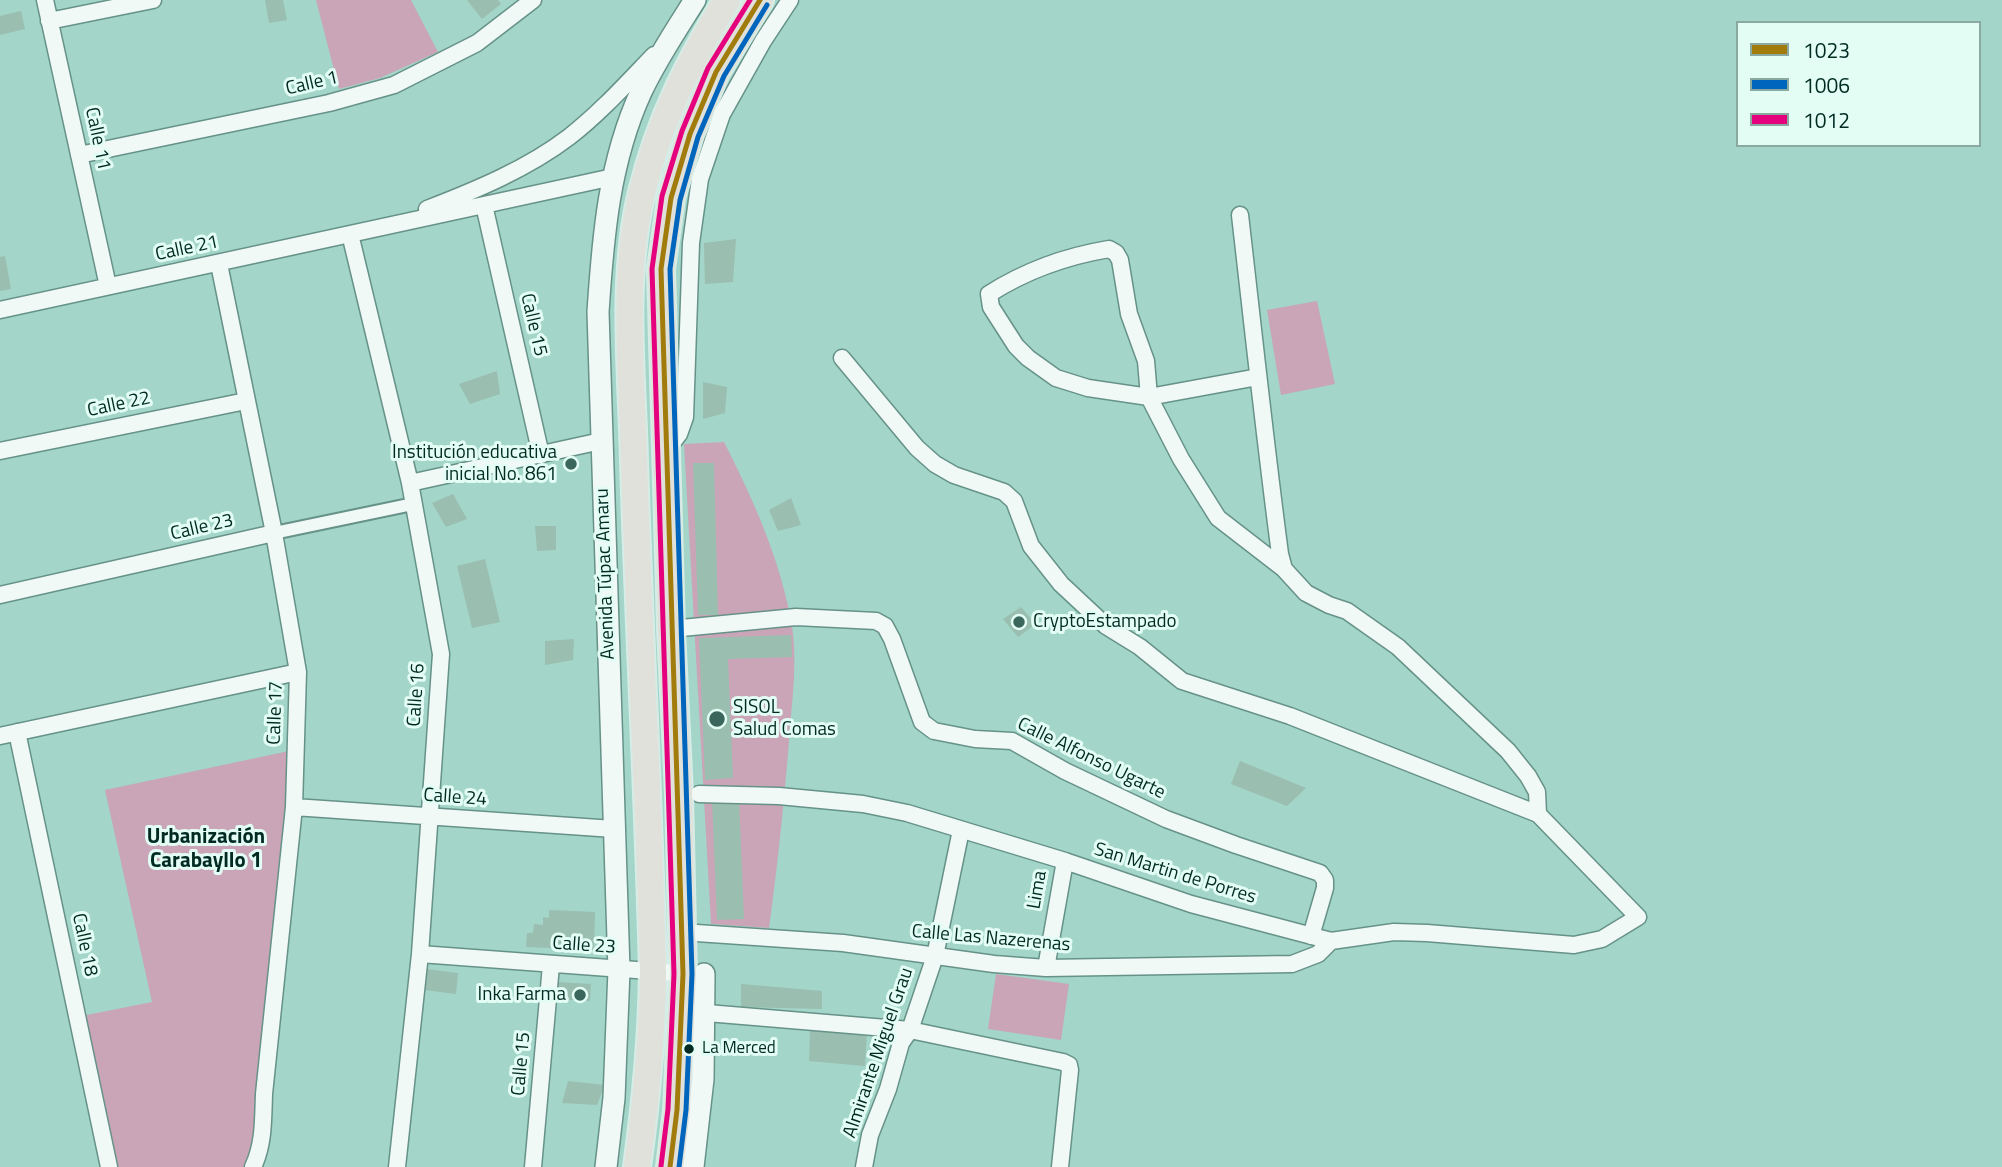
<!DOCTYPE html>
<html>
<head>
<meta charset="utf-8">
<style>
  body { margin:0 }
  #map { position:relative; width:2002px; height:1167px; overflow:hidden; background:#a3d5c8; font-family:"Titillium Web",sans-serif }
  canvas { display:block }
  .legend { position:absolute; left:1736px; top:21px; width:245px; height:126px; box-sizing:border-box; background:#e3fdf5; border:2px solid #89a9a1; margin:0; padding:9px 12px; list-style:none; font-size:21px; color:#012b22 }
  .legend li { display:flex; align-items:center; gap:14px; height:35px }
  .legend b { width:35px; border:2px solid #89a9a1 }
</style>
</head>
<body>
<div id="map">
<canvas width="2002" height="1167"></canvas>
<ul class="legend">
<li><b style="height:9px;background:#a17b0c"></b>1023</li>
<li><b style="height:9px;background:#0065bd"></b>1006</li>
<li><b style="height:9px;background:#e5007d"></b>1012</li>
</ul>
</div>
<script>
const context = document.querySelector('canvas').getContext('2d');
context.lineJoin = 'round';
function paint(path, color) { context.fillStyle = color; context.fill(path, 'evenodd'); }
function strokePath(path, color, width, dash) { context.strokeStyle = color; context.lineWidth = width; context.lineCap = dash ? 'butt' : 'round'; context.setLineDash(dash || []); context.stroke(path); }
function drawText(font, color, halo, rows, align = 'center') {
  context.font = font + ' "Titillium Web",sans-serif'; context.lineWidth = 6; context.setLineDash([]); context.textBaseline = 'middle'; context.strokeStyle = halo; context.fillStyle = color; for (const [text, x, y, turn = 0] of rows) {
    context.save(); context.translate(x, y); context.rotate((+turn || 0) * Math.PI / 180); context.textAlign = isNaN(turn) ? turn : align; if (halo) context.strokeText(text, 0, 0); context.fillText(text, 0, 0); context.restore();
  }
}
paint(new Path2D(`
  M 316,0 L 411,0 L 438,52 L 380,78 L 339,89 Z
  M 1317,301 L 1335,384 L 1281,395 L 1267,310 Z
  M 724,442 C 754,501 781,561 792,626 C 797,659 793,694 790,727 C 785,795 778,861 769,928 L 711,924 L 684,444 Z
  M 289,751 L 288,804 L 280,860 L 260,1093 L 258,1130 L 246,1167 L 115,1167 L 82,1016 L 152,1002 L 105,790 Z
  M 996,974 L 1069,984 L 1061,1040 L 988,1029 Z`), '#c9a5b7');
paint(new Path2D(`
  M 265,0 L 283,0 L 287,20 L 269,23 Z
  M 467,0 L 498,0 L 501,4 L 482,19 Z
  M 21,11 L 25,29 L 0,35 L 0,16 Z
  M 736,239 L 733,282 L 705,284 L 704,243 Z
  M 5,256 L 11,289 L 0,291 L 0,257 Z
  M 497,371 L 500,394 L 470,404 L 459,384 Z
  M 703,382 L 727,387 L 725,413 L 703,419 Z
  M 693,463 L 714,463 L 718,615 L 698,615 Z
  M 453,494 L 467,519 L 446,527 L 432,503 Z
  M 791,498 L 801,525 L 778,531 L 769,510 Z
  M 535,526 L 556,526 L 556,550 L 537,551 Z
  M 485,559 L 500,622 L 472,628 L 457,566 Z
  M 1021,607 L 1036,624 L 1018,637 L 1003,619 Z
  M 791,635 L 792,657 L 728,659 L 733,778 L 705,780 L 699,638 Z
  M 574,639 L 573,660 L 545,665 L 545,641 Z
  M 1240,761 L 1306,788 L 1287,806 L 1231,784 Z
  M 739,799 L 744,919 L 717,920 L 712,801 Z
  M 549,910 L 595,912 L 594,950 L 526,947 L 527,933 L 533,933 L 534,924 L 543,925 L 543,917 L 549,918 Z
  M 426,969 L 458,973 L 456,994 L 424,990 Z
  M 558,982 L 591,984 L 590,1001 L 558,999 Z
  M 741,984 L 822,991 L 822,1009 L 741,1007 Z
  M 810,1031 L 867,1031 L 865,1066 L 809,1061 Z
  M 568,1081 L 605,1085 L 597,1105 L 562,1103 Z`), '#9abeb0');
const pedestrian = new Path2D(`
  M 274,533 L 413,504`);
const minor = new Path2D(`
  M 45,0 L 108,286
  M 49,21 L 153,0
  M 79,155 L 329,103 L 394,85 L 477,43 L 533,0
  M 484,205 L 541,455
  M 427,209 C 476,190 527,169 569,137 C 600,113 627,83 654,55
  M 1240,215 C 1253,328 1265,441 1280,554 L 1284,569
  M 350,234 L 410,483 L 441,654 L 420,954 L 397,1167
  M 219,264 L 274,533 L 298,672 L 294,807 L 264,1094 C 263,1120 264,1144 253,1167
  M 0,310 L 613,177
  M 1258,377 L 1149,397 L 1088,388 L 1056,378 L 1028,358 L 1016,346 L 991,307 L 989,294 C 1025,271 1067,256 1109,249 L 1116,253 L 1120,260 L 1129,314 L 1146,361 L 1149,397 L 1181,459 L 1218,518 L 1284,569 L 1306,593 L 1329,605 L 1347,611 L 1398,647 L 1508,751 L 1528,776 L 1537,792 L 1538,814
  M 0,451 L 246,401
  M 666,451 L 679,434 L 685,417 L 691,243 L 700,179 L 722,114 L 763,41 L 790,0
  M 410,483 L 601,441
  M 0,595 L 274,533
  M 671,629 L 796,617 L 876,621 L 885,626 L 892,639 L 922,722 L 934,731 L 975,739 L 1012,741 L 1065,771 L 1166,819 L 1236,845 L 1320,873 L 1325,880 L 1325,888 L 1311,936
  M 17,732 L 109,1167
  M 0,736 L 298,672
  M 699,794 L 779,796 L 863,804 L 907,813 L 1065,861 L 1191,904 L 1331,941 L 1394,932 L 1427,933 L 1574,945 L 1602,939 L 1638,917 L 1538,814 L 1290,716 L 1182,681 L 1140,647 L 1106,626 L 1061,584 L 1031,546 L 1014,501 L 1004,492 L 954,475 L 935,464 L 917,448 L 842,358
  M 294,807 L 614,829
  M 682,932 L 843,943 L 994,964 L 1046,968 L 1292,964 L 1318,954 L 1331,941
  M 420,954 L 690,974
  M 1046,968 L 1065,861
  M 695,1012 L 910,1030 L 1063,1062 L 1069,1065 L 1070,1070 L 1060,1167
  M 533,1167 L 551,965
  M 864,1167 L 870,1135 L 888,1089 L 901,1043 L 910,1030 L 935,956 L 961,830`);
const secondary = new Path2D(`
  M 606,1167 L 614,1098 L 619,970 L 598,312 C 603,236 609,162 641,92 C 656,60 676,30 695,0
  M 693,1167 L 703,1079 L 704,974`);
const trunk = new Path2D(`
  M 637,1167 C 646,1102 652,1038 653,973 C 649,802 639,631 634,461 C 632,373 621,279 642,192 C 660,119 688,64 727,0
  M 670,1167 L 677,1110 L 683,974 L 679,794 L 671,629 L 661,269 L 671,198 L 690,134 L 716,72 L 760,0`);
strokePath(pedestrian, '#669288', 16);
strokePath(minor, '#669288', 19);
strokePath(secondary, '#669288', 24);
strokePath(trunk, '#d6ece6', 30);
strokePath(pedestrian, '#f1f9f7', 12);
strokePath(minor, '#f1f9f7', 16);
strokePath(secondary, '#f1f9f7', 21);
strokePath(trunk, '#e0e1da', 26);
strokePath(new Path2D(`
  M 670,1167 L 677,1110 L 683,974 L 661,269 L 671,198 L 690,134 L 716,72 L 760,0`), '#a17b0c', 5);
strokePath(new Path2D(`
  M 679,1167 L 686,1110 L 692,974 L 670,269 L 680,200 L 698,137 L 724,76 L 767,5`), '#0065bd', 5);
strokePath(new Path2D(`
  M 661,1166 L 668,1109 L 674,974 L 652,269 L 662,196 L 682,131 L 708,68 L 750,0`), '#e5007d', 5);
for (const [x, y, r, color] of [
  [571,464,7,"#3a665c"],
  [1019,622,7,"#3a665c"],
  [717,719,9,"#3a665c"],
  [580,995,7,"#3a665c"],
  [689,1049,6,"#012b22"]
]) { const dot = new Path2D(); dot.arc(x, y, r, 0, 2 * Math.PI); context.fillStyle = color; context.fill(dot); strokePath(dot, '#e3fdf5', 2.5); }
drawText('17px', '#012b22', '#e3fdf5', [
  ["La Merced",702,1049]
], 'left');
drawText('19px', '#012b22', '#e3fdf5', [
  ["Calle 1",312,84,-13],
  ["Calle 11",97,139,78],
  ["Calle 21",187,249,-12],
  ["Calle 15",533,325,77],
  ["Calle 22",119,405,-12],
  ["Calle 23",202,528,-13],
  ["Avenida Túpac Amaru",606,574,-92],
  ["Calle 16",417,695,-86],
  ["Calle 17",276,713,-88],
  ["Calle Alfonso Ugarte",1091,759,26],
  ["Calle 24",455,798,4],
  ["San Martin de Porres",1175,874,17],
  ["Lima",1038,890,-80],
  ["Calle Las Nazerenas",991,939,5],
  ["Calle 18",84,945,78],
  ["Calle 23",584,946,4],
  ["Almirante Miguel Grau",879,1053,-71],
  ["Calle 15",522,1064,-85]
]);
drawText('19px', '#012b22', '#e3fdf5', [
  ["Institución educativa",557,453],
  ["inicial No. 861",557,475],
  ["CryptoEstampado",1033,622,"left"],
  ["SISOL",733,708,"left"],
  ["Salud Comas",733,730,"left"],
  ["Inka Farma",566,995]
], 'right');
drawText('bold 21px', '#012b22', '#e3fdf5', [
  ["Urbanización",206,838],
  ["Carabayllo 1",206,862]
]);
</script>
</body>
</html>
